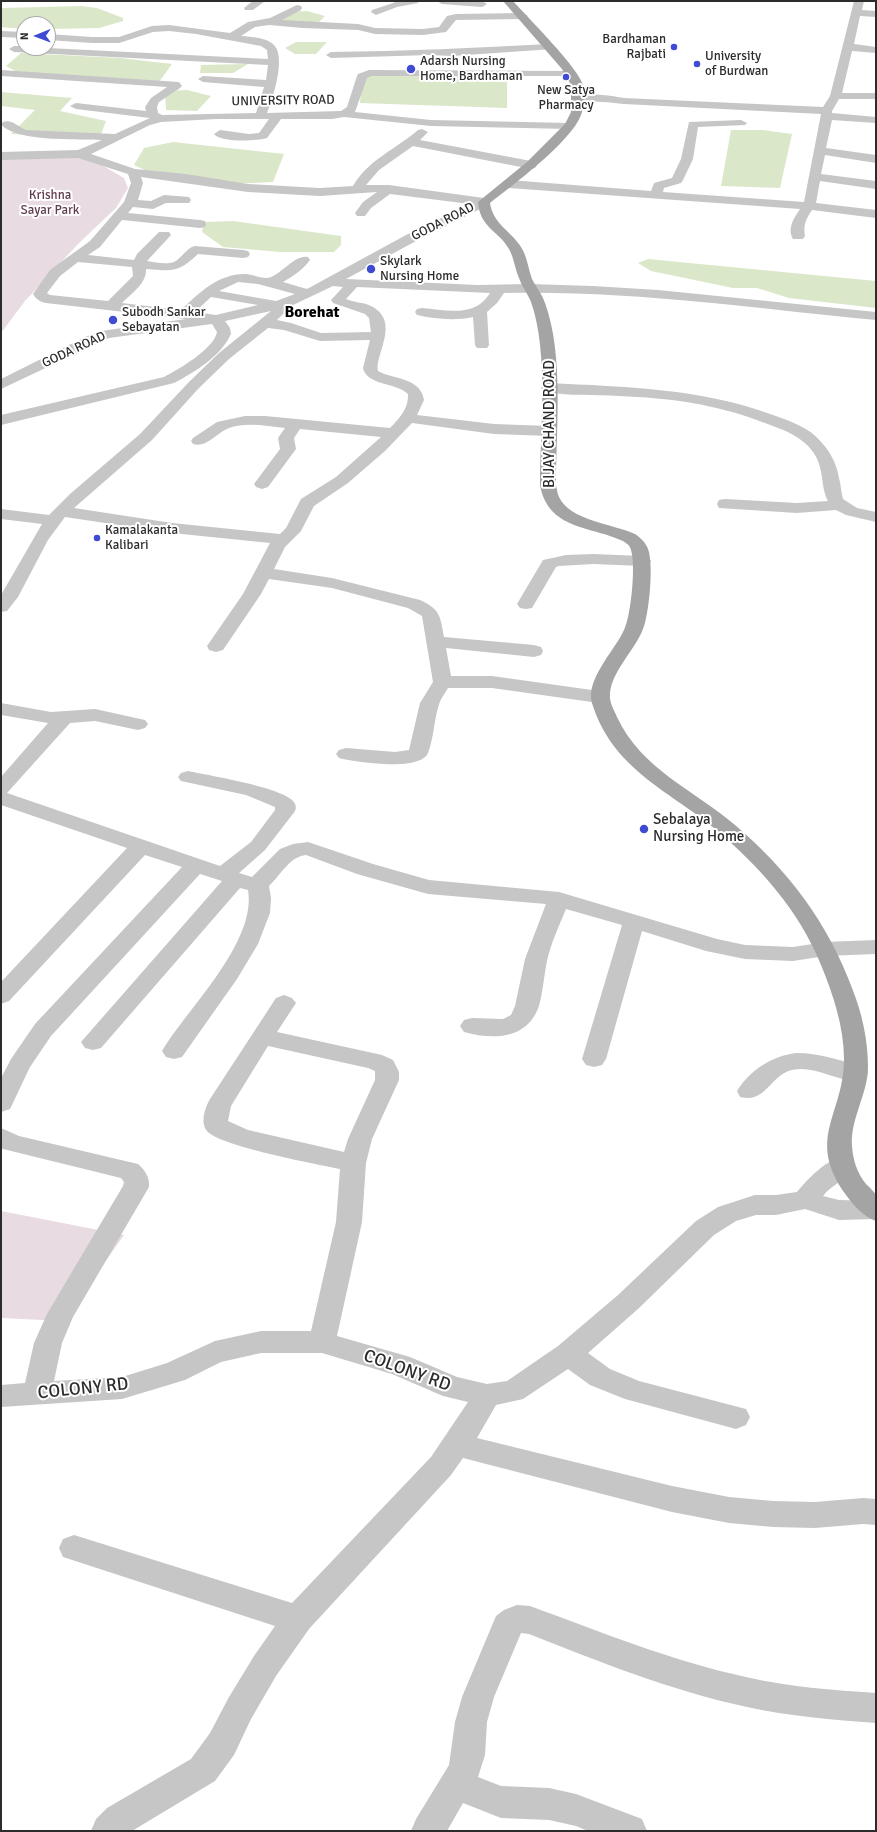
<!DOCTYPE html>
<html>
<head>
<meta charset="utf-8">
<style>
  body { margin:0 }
  #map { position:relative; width:877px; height:1832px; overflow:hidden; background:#fff; font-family:Signika,sans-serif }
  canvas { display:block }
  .frame { position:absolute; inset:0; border:2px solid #2c2c2c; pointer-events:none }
  .north { position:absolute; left:16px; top:16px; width:40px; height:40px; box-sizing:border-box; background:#fff; border:1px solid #ababab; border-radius:50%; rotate:269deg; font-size:11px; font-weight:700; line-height:16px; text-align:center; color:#2c2c2c }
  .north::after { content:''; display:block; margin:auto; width:14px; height:18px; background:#3f4bd2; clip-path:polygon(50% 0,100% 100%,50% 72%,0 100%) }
</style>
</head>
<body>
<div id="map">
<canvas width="877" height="1832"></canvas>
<div class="frame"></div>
<div class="north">N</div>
</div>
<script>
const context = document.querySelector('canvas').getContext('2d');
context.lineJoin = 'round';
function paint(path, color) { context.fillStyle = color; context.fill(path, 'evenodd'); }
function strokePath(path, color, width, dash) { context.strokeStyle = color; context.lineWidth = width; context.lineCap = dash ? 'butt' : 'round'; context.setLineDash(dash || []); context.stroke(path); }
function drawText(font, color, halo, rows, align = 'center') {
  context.font = font + ' Signika,sans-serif'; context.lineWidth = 4; context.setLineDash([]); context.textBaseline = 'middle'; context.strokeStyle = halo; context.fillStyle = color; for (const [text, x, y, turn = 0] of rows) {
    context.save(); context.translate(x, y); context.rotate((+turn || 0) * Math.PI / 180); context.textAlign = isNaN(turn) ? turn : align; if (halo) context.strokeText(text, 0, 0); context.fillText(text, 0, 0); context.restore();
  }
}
paint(new Path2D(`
  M 1,153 L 86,156 L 124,178 L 128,188 L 116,208 L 78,244 L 25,301 L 1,333 Z
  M 1,1211 L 124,1235 L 64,1321 L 1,1318 Z`), '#e8dbe2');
paint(new Path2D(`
  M 81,6 L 97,8 L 123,18 L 123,21 L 99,28 L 48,29 L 48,24 L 24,24 L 24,29 L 1,27 L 1,8 Z
  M 307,11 L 325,16 L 317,24 L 291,26 L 273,17 L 286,12 Z
  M 296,42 L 327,42 L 316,54 L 295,54 L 285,48 Z
  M 21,53 L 120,58 L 172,64 L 159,82 L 21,74 L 6,66 Z
  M 248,64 L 233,73 L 200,73 L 201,65 Z
  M 367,75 L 504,75 L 507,77 L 507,108 L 360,103 L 362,78 Z
  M 187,90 L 211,96 L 197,111 L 166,110 L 165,91 Z
  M 1,92 L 72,98 L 60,111 L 106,121 L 100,137 L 11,134 L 35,110 L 1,106 Z
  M 731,130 L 763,130 L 792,134 L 780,188 L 721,186 Z
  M 173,142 L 284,154 L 273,182 L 229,184 L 155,175 L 134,165 L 144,148 Z
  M 233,221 L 341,236 L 341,245 L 334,252 L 280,252 L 223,247 L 202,232 L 204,222 Z
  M 648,259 L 876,281 L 876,308 L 789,298 L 757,288 L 733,288 L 651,271 L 638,263 Z`), '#dbe7c9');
paint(new Path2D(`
  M 253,1 L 265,1 L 253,10 L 245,10 L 244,8 Z
  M 399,1 L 419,1 L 418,3 L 397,7 L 376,15 L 371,12 L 372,10 Z
  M 437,1 L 482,1 L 487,4 L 482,7 L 442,4 Z
  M 854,1 L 864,1 L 862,10 L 876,11 L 876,17 L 860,16 L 854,44 L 876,47 L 876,53 L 852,51 L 842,93 L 876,93 L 876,99 L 839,99 L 832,111 L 832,113 L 876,117 L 876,123 L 832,120 L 826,148 L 876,155 L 876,163 L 825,155 L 821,174 L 876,181 L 876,189 L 820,181 L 816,203 L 876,210 L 876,218 L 812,210 C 806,219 803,225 805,236 L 803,239 L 793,239 C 787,228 794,218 800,209 L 509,188 L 505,187 L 503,184 L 505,181 L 509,180 L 651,191 L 654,183 L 672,178 L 681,159 L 689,122 L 741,120 L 747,123 L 745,125 L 698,127 L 693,159 L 683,180 L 681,183 L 664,188 L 663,192 L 804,202 L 821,114 L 624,104 C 607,102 593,100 577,104 L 571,101 C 580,90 611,96 624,98 L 823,107 L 830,96 Z
  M 297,5 L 301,6 L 302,8 L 301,10 L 282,20 L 358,24 L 375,28 L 423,29 L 439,27 L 447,16 L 456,14 L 523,13 L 528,16 L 523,19 L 456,20 L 446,32 L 423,35 L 375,34 L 358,30 L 303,28 L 269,25 L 255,27 L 241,36 C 251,37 265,37 273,44 C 287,55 273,98 267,113 L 341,111 L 347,107 L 357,76 L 358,74 L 369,70 L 570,71 L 574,72 L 575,74 L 574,76 L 371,76 L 367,78 L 355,112 L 431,120 L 570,123 L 576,126 L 570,129 L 431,126 L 344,117 L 332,119 L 281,119 L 267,138 C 257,141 221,143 214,134 L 220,130 L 249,134 L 259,133 L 269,119 L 216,119 L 161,122 L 150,125 L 91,154 L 135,169 L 186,174 L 248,184 L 320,188 L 353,186 C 368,160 396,149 418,130 L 422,129 L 428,132 L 420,140 L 531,161 L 535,162 L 537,165 L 535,168 L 531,169 L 413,146 L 379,170 L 366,185 L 389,185 L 484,198 L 488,199 L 490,202 L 488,205 L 416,241 L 346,279 L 477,285 L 530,284 L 593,286 L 658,290 L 876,312 L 876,320 C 752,308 628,290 504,293 L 497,303 L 487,312 L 489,345 L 487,348 L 477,348 L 475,345 L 473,317 C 456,321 434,319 417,315 L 415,312 L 417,309 L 422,308 C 446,310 475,318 490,293 L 357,287 L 346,299 C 355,303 365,302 373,307 C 400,323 375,354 378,371 C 394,380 420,377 424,400 L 417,415 L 494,424 L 549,426 L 555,428 L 557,431 L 555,434 L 549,436 L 494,434 L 412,423 L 385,451 L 348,483 L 314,506 L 301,531 L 285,547 L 274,569 L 332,578 L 420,600 C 441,610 440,616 444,637 L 534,645 L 541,647 L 543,651 L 541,655 L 534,657 L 446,648 L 451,676 L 492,676 L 599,691 L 606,693 L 609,697 L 606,701 L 599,703 L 492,688 L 448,688 C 445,693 441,698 439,704 C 434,720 434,737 428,753 C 420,772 356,762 339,758 L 336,754 L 339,750 L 346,748 L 395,752 L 409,750 L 420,703 L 433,682 L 422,616 L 408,608 L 332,588 L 269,579 L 261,594 L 223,650 L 216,652 L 209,650 L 207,646 L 243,594 L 270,543 L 172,533 L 65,517 L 48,540 L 18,597 L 7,611 L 1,612 L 1,595 L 42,524 L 1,519 L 1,509 L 49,515 L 70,494 L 140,434 L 188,383 L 219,353 L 271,311 L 225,321 L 230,328 L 231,334 C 221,356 195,372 174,383 L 1,425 L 1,415 L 164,377 C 179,369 214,349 217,332 L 212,324 L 109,338 L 1,389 L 1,379 L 85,337 L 101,331 L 186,319 L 46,303 C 40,302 36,299 33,294 L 50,270 L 90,241 L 124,202 L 131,183 L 128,174 L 78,158 L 1,160 L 1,152 L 78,150 L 102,140 C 80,139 14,142 1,124 L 3,122 C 12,119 18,127 26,130 L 115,134 L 150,118 L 76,109 L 70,106 L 76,103 L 146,111 L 145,107 L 151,98 L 167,87 L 1,76 L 1,70 L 179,82 L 182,86 L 180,88 L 159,102 L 157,107 L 158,113 L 162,115 L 256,113 L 264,87 L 203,82 L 198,79 L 203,76 L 266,80 L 268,65 L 14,52 L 9,49 L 14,46 L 24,46 L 24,48 L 48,48 L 268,59 L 267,50 L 261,46 L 196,34 L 169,31 L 153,32 L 119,43 L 92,43 L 48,40 L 48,34 L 92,37 L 119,37 L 152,26 L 169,25 L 230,33 L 248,22 L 270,18 ZM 141,177 L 248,192 L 320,196 L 377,192 L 363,202 L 355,213 L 357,216 L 365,216 L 371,208 L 390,194 L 470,204 L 406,235 L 307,289 L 283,282 C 293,276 303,270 310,260 L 308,257 C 296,254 283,272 271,277 C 265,280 254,275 247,274 C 219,273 200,292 181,310 L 122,303 C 132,293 147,283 146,269 C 173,271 178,273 198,254 L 243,258 L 248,257 L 250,254 L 248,251 L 243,250 L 195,246 C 186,248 182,258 174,262 C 166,265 155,262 147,261 L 171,235 L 169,232 L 159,232 L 137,254 L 134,260 L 88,255 L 100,247 L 122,220 L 200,228 L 205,227 L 206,224 L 205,221 L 200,220 L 128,213 L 133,207 L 153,209 L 166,203 L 189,203 L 191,200 L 189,197 L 164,195 L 151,201 L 138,200 L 143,183 ZM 78,262 L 132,267 L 133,276 L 108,301 L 50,295 L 47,293 L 60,276 ZM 238,282 L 258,284 L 295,294 L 276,301 L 219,291 ZM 333,286 L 343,287 L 331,300 L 333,303 L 365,314 L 369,318 L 371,332 L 321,333 L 291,323 L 277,320 L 291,306 ZM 211,297 L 258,305 L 216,315 L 195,312 ZM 268,328 L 284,330 L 320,341 L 370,340 L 363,368 C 367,386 396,382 408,394 C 409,408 399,419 390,428 L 265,416 L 245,416 L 217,422 L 193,438 L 191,441 L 193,444 C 207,448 216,433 229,428 C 245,422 268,426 285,428 L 278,438 L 280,449 L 254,484 L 256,487 L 262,489 L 268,487 L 296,449 L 294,438 L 300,429 L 381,437 L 336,477 L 301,499 L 286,528 L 280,534 L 172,523 L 74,508 L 152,440 L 198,389 L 229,359 Z
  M 1,31 L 24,32 L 24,38 L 1,37 Z
  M 549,44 L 554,47 L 553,49 L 452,56 L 430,55 L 331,58 L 326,55 L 331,52 C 404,51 476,48 549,44 Z
  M 549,383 C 626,387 700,388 773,415 C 792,422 809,427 822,443 C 831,453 837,465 839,478 C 841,485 841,492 843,499 L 857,508 L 876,512 L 876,522 L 846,515 L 836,510 L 797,513 L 719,508 L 717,504 L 719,500 L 725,499 L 797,503 L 828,501 C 820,486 825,469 813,452 C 801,435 781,429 762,422 C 716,404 669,398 619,396 C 595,394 567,397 544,391 L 541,388 L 544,385 Z
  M 593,554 L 642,556 L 648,557 L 651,561 L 648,565 L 642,566 L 593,564 L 559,566 L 556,567 L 532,608 L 526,609 L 520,608 L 517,604 L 543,560 L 566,555 Z
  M 1,703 L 51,712 L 95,709 L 145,720 L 148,724 L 145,728 L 138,730 L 95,721 L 70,723 L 7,793 L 220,866 L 251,842 L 275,810 L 275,807 L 246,795 L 181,781 L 178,777 L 181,773 L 188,771 C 205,775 290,788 295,804 C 297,808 295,812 292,815 L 265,850 L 239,873 L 252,877 L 280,849 L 293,844 L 308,842 L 373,864 L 429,880 L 559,892 L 717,939 L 745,945 L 793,947 L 825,942 L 876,940 L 876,954 L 825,956 L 793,961 L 745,959 L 706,951 L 642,931 L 606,1059 L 602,1065 L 594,1067 L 586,1065 L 582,1059 L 622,925 L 566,909 C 559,926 551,943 547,961 C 544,975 543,992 539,1006 C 527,1040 493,1040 464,1032 L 460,1026 L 464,1020 L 472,1018 L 503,1019 L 511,1015 L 515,1006 L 525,959 L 546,904 L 428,894 L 357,874 L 306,855 C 290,856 280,876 269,886 L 271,898 L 270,913 L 258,944 L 237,979 L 182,1057 L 174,1059 L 166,1057 L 162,1051 C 188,1008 257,942 248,890 L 240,888 L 101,1048 L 93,1050 L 85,1048 L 81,1042 L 222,881 L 200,874 L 51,1036 L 30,1067 L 10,1109 L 1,1112 L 1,1078 L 11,1059 L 35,1024 L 182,867 L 145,855 L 9,1001 L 1,1004 L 1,982 L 127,848 L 1,805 L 1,777 L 48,723 L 1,715 Z
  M 284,995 L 292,998 L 296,1003 L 277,1032 L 382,1055 L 393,1060 L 399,1072 L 399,1080 L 372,1139 L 366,1163 L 362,1222 L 337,1336 L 410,1357 L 457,1377 L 487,1384 L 507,1381 L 558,1346 L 618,1295 L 696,1221 L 718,1207 L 755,1195 L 776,1195 L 797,1192 C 806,1181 827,1158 842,1158 C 844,1158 848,1160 851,1161 L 855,1167 C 847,1180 832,1184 823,1196 L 839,1200 L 876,1201 L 876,1219 L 839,1220 L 805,1209 L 776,1215 L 756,1215 L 736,1221 L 714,1235 L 638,1309 L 588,1353 L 610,1369 L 639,1381 L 746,1409 L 750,1417 L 746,1425 L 736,1429 L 625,1399 L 590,1385 L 568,1369 L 523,1399 L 496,1405 L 477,1438 L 672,1486 L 729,1497 L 773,1501 L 815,1502 L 863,1498 L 876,1499 L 876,1525 L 863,1524 L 815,1528 L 773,1527 L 729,1523 L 672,1512 L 463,1458 L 451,1475 L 309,1629 L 276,1676 L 251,1719 L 234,1755 L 215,1781 L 132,1831 L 91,1831 L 96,1819 L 107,1808 L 191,1759 L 210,1733 L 229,1697 L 254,1656 L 275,1626 L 63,1557 L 59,1548 L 63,1539 L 74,1535 L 292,1603 L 431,1457 L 468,1402 L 443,1396 L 392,1374 L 322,1353 L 261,1353 L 221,1362 L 185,1380 L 122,1399 L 1,1407 L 1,1385 L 25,1383 L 34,1343 L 47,1314 L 123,1186 L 124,1182 L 121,1178 L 3,1149 L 1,1148 L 1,1128 L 19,1136 L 138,1164 C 145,1170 150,1178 149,1187 L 73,1317 L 62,1343 L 54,1381 L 122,1377 L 167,1363 L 215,1341 L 261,1331 L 311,1331 L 336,1222 L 340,1169 C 316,1164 219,1146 207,1131 C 200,1122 205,1108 210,1099 L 276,998 ZM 268,1046 L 368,1068 L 375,1071 L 375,1080 L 348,1139 L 344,1152 L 248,1130 L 228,1121 L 231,1106 Z
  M 796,1053 C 819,1053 842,1061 865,1067 L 868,1073 L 865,1079 C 841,1086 817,1064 792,1070 C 770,1075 766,1104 740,1097 L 737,1091 C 750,1070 772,1056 796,1053 Z
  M 517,1605 L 530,1606 C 601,1632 672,1661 746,1677 C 789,1687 833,1690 876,1693 L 876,1723 C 833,1720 789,1716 747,1707 C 672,1691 600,1662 529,1634 L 521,1633 L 494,1697 L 487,1722 L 485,1755 L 478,1777 L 501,1786 L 549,1788 L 576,1794 L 642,1819 L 647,1831 L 588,1831 L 576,1826 L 549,1820 L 501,1818 L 463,1803 L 447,1831 L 411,1831 L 416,1819 L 449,1765 L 455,1722 L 462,1697 L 496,1616 L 504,1610 Z`), '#c6c6c6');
paint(new Path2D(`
  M 503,1 L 513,1 C 528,18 578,67 583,85 C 584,91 584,106 582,112 C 575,139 513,185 490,203 C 493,224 511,231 521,247 C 527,256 528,268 532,279 C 536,287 542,294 545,303 C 564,355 556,429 556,485 C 557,489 557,493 559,497 C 570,521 614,524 635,534 C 641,538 646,543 648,549 C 654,564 649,615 643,629 C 635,650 611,672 610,694 C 609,702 614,710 617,717 C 642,770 693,789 735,825 C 788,870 828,923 852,988 C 862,1013 868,1040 868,1067 C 868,1094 850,1119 852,1146 C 853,1160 857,1173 866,1184 C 869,1187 875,1192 876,1196 C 877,1203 876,1214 876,1221 C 863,1216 854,1206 846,1195 C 805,1138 844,1115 844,1059 C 844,1027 833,994 821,965 C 799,910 759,866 714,828 C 666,789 612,768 592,703 C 585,680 615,650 624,630 C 631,616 636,565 631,550 C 630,545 627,544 623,541 C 591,526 548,530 540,485 C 540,431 549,353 531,302 C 528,294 522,287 519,278 C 515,269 514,258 509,249 C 498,230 480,228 478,202 L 527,162 L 565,124 L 571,112 L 571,85 L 562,69 Z`), '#a4a4a4');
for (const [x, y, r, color] of [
  [674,47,4,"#3f4bd2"],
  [697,64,4,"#3f4bd2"],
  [411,69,5,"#3f4bd2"],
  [566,77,4,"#3f4bd2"],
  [371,269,5,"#3f4bd2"],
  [113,320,5,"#3f4bd2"],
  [97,538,4,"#3f4bd2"],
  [644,829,5,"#3f4bd2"]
]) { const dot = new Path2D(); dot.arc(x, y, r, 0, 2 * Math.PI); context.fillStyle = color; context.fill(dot); strokePath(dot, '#fff', 1.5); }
drawText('13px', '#2c2c2c', '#fff', [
  ["Bardhaman",666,40,"right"],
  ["Rajbati",666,55,"right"],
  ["University",705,57],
  ["of Burdwan",705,72],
  ["Adarsh Nursing",420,62],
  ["Home, Bardhaman",420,77],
  ["New Satya",566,91,"center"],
  ["Pharmacy",566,106,"center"],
  ["Skylark",380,262],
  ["Nursing Home",380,277],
  ["Subodh Sankar",122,313],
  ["Sebayatan",122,328],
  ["Kamalakanta",105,531],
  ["Kalibari",105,546]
], 'left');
drawText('13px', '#2c2c2c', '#fff', [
  ["UNIVERSITY ROAD",283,101,-1],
  ["GODA ROAD",443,222,-27],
  ["GODA ROAD",74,350,-25]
]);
drawText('13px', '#633e50', '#fff', [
  ["Krishna",50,196],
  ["Sayar Park",50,211]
]);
drawText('15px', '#2c2c2c', '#fff', [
  ["BIJAY CHAND ROAD",550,424,-90]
]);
drawText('15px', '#2c2c2c', '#fff', [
  ["Sebalaya",653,820],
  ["Nursing Home",653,837]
], 'left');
drawText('bold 16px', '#000', '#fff', [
  ["Borehat",312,313]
]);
drawText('18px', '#2c2c2c', '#fff', [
  ["COLONY RD",407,1371,20],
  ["COLONY RD",83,1389,-6]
]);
</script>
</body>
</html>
